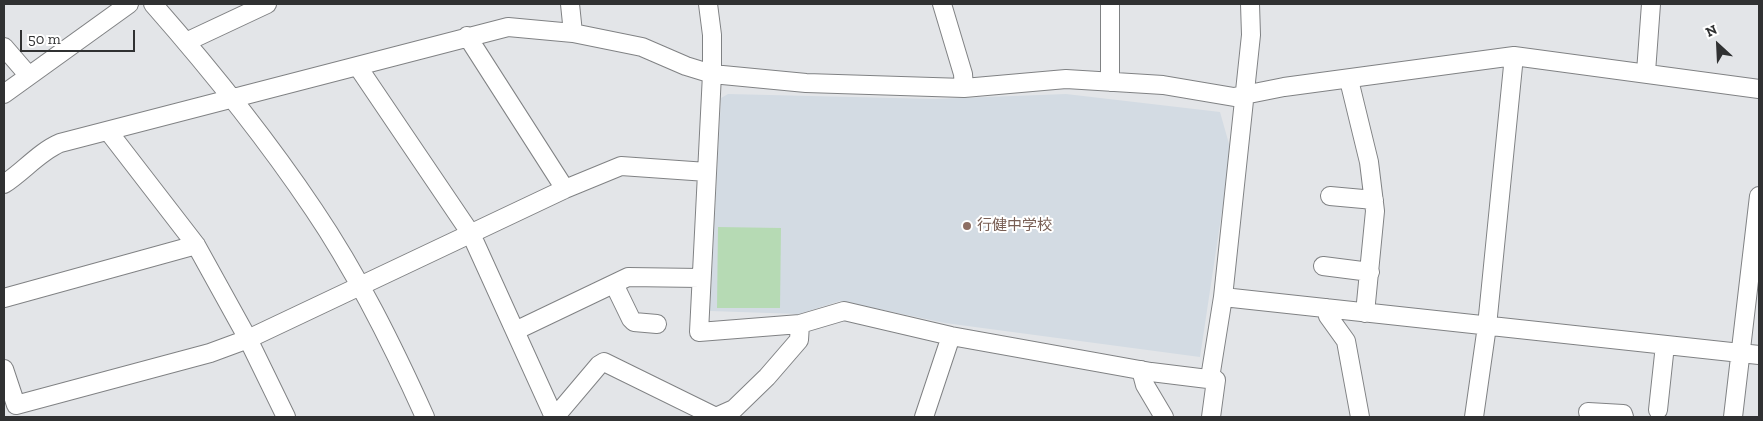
<!DOCTYPE html>
<html>
<head>
<meta charset="utf-8">
<style>
  body { margin:0 }
  #map { position:relative; width:1763px; height:421px; overflow:hidden; background:#e3e5e8; font-family:"Zilla Slab",serif }
  canvas { display:block }
  .frame { position:absolute; inset:0; border:5px solid #303132; pointer-events:none }
  .north { position:absolute; left:1693px; top:20px; width:50px; height:50px; -webkit-text-stroke:4px #fff; paint-order:stroke; rotate:335deg; font-size:14px; font-weight:700; line-height:20px; text-align:center; color:#303132 }
  .north::after { content:''; display:block; margin:auto; width:18px; height:22px; background:#303132; clip-path:polygon(50% 0,100% 100%,50% 72%,0 100%) }
  .scale { position:absolute; left:20px; top:30px; width:115px; height:22px; box-sizing:border-box; border:2px solid #303132; border-top:0; padding-left:6px; font-size:15px; line-height:18px; white-space:nowrap; color:#303132; -webkit-text-stroke:4px #fff; paint-order:stroke }
</style>
</head>
<body>
<div id="map">
<canvas width="1763" height="421"></canvas>
<div class="frame"></div>
<div class="north">N</div>
<div class="scale">50 m</div>
</div>
<script>
const context = document.querySelector('canvas').getContext('2d');
context.lineJoin = 'round';
function paint(path, color) { context.fillStyle = color; context.fill(path, 'evenodd'); }
function strokePath(path, color, width, dash) { context.strokeStyle = color; context.lineWidth = width; context.lineCap = dash ? 'butt' : 'round'; context.setLineDash(dash || []); context.stroke(path); }
function drawText(font, color, halo, rows, align = 'center') {
  context.font = font + ' "Zilla Slab","Noto Sans JP",serif'; context.lineWidth = 4; context.setLineDash([]); context.textBaseline = 'middle'; context.strokeStyle = halo; context.fillStyle = color; for (const [text, x, y, turn = 0] of rows) {
    context.save(); context.translate(x, y); context.rotate((+turn || 0) * Math.PI / 180); context.textAlign = isNaN(turn) ? turn : align; if (halo) context.strokeText(text, 0, 0); context.fillText(text, 0, 0); context.restore();
  }
}
paint(new Path2D(`
  M 728,94 L 935,99 L 1066,94 L 1220,112 L 1231,151 L 1200,357 L 945,323 L 840,301 L 799,314 L 710,311 L 721,98 Z`), '#d3dbe3');
paint(new Path2D(`
  M 718,227 L 781,228 L 780,308 L 717,308 Z`), '#b6dab4');
const minor = new Path2D(`
  M 153,4 C 211,70 265,137 314,210 C 358,275 393,346 425,417
  M 570,4 L 573,33
  M 708,4 L 712,35 L 712,74 L 699,332 L 800,324 L 844,311 L 951,336 L 1151,372 L 1216,380 L 1211,417
  M 942,4 L 963,74 L 964,88
  M 467,36 L 565,189
  M 186,42 L 267,4
  M 4,47 L 29,76
  M 358,67 L 471,234 L 554,417
  M 1646,72 L 1651,4
  M 1349,80 L 1369,162 L 1375,211 L 1365,313
  M 1110,82 L 1110,4
  M 4,94 L 129,4
  M 108,131 L 196,245 L 248,339 L 286,417
  M 4,184 C 23,172 39,152 60,143 L 508,27 L 573,33 L 642,47 L 686,66 L 712,74 L 806,83 L 964,88 L 1066,79 L 1163,85 L 1234,97 L 1284,87 L 1514,56 L 1759,89
  M 1330,196 L 1374,200
  M 1323,266 L 1370,272
  M 614,284 L 631,319 L 634,322 L 657,324
  M 1223,297 L 1759,355
  M 4,298 L 196,245
  M 1326,308 L 1328,316 L 1346,341 L 1360,417
  M 515,331 L 628,277 L 700,278
  M 4,369 L 16,405 L 210,353 L 248,339 L 565,189 L 621,166 L 707,172
  M 1141,370 L 1145,385 L 1164,417
  M 1210,378 L 1223,297 L 1251,35 L 1250,4
  M 1658,410 L 1665,345
  M 1588,412 L 1623,414 L 1624,417
  M 555,417 L 599,365 L 604,362 L 716,417 L 734,409 L 767,377 L 799,340 L 800,324
  M 924,417 L 951,336
  M 1474,417 L 1487,326 L 1514,56
  M 1733,417 L 1759,196`);
strokePath(minor, '#808284', 20);
strokePath(minor, '#fff', 18);
for (const [x, y, r, color] of [
  [967,226,5,"#8d6e63"]
]) { const dot = new Path2D(); dot.arc(x, y, r, 0, 2 * Math.PI); context.fillStyle = color; context.fill(dot); strokePath(dot, '#fff', 2); }
drawText('15px', '#785e54', '#fff', [
  ["行健中学校",977,226]
], 'left');
</script>
</body>
</html>
